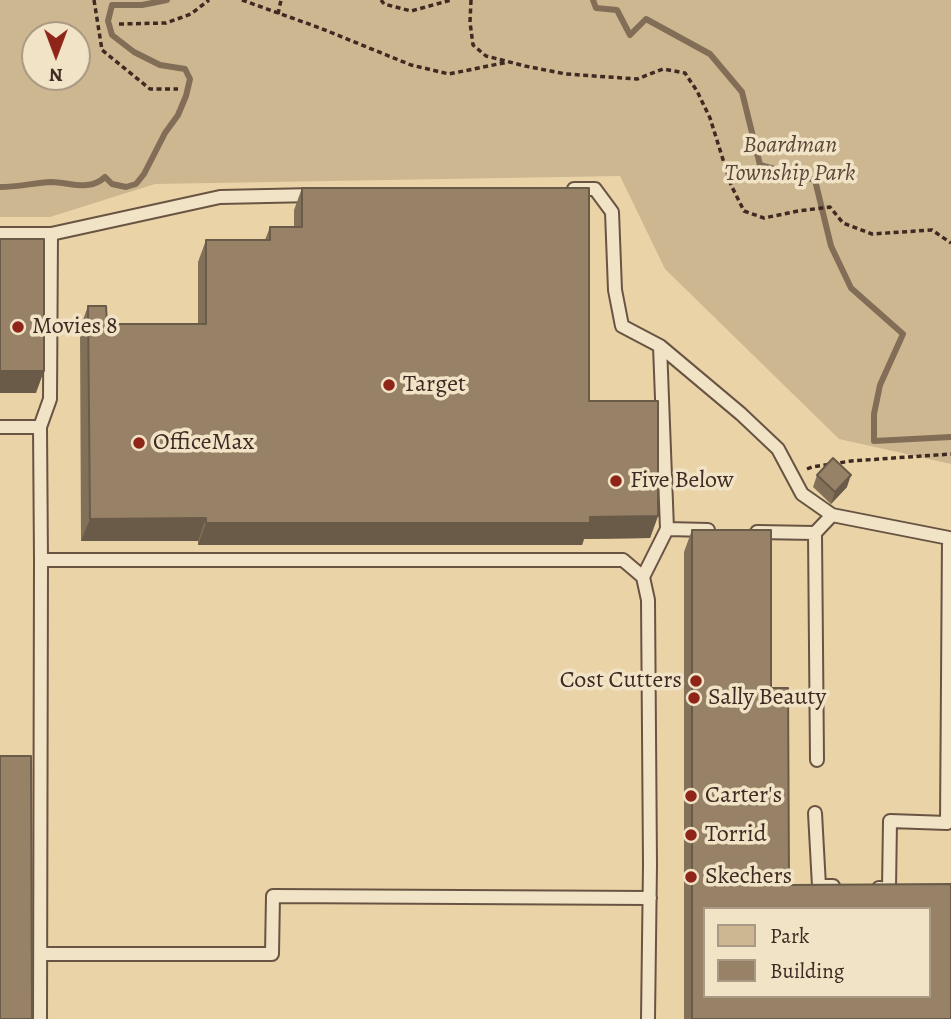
<!DOCTYPE html>
<html>
<head>
<meta charset="utf-8">
<style>
  body { margin:0 }
  #map { position:relative; width:951px; height:1019px; overflow:hidden; background:#ead4a7; font-family:Alegreya,serif }
  canvas { display:block }
  .legend { position:absolute; left:703px; top:907px; width:228px; height:91px; box-sizing:border-box; background:#f1e3c6; border:2px solid #a99985; margin:0; padding:9px 12px; list-style:none; font-size:21px; color:#3e2a23 }
  .legend li { display:flex; align-items:center; gap:14px; height:35px }
  .legend b { width:35px; border:2px solid #a99985 }
  .north { position:absolute; left:21px; top:21px; width:70px; height:70px; box-sizing:border-box; background:#f1e3c6; border:2px solid #a99985; border-radius:50%; rotate:180deg; font-size:19px; font-weight:700; line-height:28px; text-align:center; color:#3e2a23 }
  .north::after { content:''; display:block; margin:auto; width:24px; height:32px; background:#8f2418; clip-path:polygon(50% 0,100% 100%,50% 72%,0 100%) }
</style>
</head>
<body>
<div id="map">
<canvas width="951" height="1019"></canvas>
<ul class="legend">
<li><b style="height:19px;background:#cdb791"></b>Park</li>
<li><b style="height:19px;background:#978268"></b>Building</li>
</ul>
<div class="north">N</div>
</div>
<script>
const context = document.querySelector('canvas').getContext('2d');
context.lineJoin = 'round';
function paint(path, color) { context.fillStyle = color; context.fill(path, 'evenodd'); }
function strokePath(path, color, width, dash) { context.strokeStyle = color; context.lineWidth = width; context.lineCap = dash ? 'butt' : 'round'; context.setLineDash(dash || []); context.stroke(path); }
function drawText(font, color, halo, rows, align = 'center') {
  context.font = font + ' Alegreya,serif'; context.lineWidth = 7; context.setLineDash([]); context.textBaseline = 'middle'; context.strokeStyle = halo; context.fillStyle = color; for (const [text, x, y, turn = 0] of rows) {
    context.save(); context.translate(x, y); context.rotate((+turn || 0) * Math.PI / 180); context.textAlign = isNaN(turn) ? turn : align; if (halo) context.strokeText(text, 0, 0); context.fillText(text, 0, 0); context.restore();
  }
}
paint(new Path2D(`
  M 0,0 L 951,0 L 951,464 L 839,439 L 665,269 L 620,176 L 155,184 L 50,217 L 0,217 ZM 35,35 L 77,35 L 77,77 L 35,77 Z`), '#cdb791');
strokePath(new Path2D(`
  M 593,0 L 596,8 L 617,10 L 630,35 L 646,19 L 710,54 L 742,92 L 760,165 L 815,180 L 831,246 L 851,288 L 903,334 L 880,385 L 874,414 L 874,441 L 951,437
  M 0,187 C 17,187 34,183 51,182 C 70,182 89,192 105,177 L 112,184 L 126,187 L 136,184 L 144,174 L 165,133 L 178,115 L 186,96 L 190,79 L 185,69 L 160,65 L 134,52 L 112,35 L 108,21 L 112,5 L 142,5 L 167,0`), '#826d57', 6);
const service = new Path2D(`
  M 574,189 L 595,189 L 612,212 L 615,290 L 622,326 L 660,346 L 741,414 L 778,449 L 802,494 L 832,515
  M 0,234 L 51,234 L 220,197 L 314,195
  M 660,346 L 667,529
  M 0,427 L 40,427 L 41,560 L 40,1019
  M 40,427 L 50,399 L 51,234
  M 757,532 L 815,533 L 832,515 L 949,538 L 947,823 L 890,821 L 889,889 L 879,888
  M 815,533 L 817,760
  M 41,560 L 623,560 L 643,577 L 648,600 L 650,865 L 648,1019
  M 643,577 L 667,529 L 708,530
  M 815,813 L 819,886 L 833,886
  M 41,954 L 272,954 L 273,896 L 650,898`);
strokePath(service, '#695444', 16);
strokePath(new Path2D(`
  M 94,0 L 102,50 L 150,89 L 178,89
  M 242,0 L 320,28 L 411,65 L 449,74 L 508,62
  M 381,0 L 384,4 L 411,11 L 451,0
  M 471,0 L 470,22 L 473,45 L 486,56 L 525,66 L 566,74 L 637,79 L 663,69 L 685,73 L 697,91 L 710,118 L 731,185 L 744,211 L 764,218 L 798,211 L 830,207 L 843,223 L 872,234 L 932,230 L 951,243
  M 278,14 L 281,0
  M 119,24 L 166,23 L 191,14 L 209,0
  M 807,469 L 812,467 L 851,461 L 951,454`), '#3e2a23', 3.5, [5, 3.5]);
strokePath(service, '#f1e3c6', 12);
paint(new Path2D(`
  M 302,188 L 589,401 L 658,516 L 650,538 L 584,539 L 582,545 L 198,545 L 198,541 L 81,541 L 80,328 L 88,306 L 107,324 L 198,324 L 198,262 L 206,240 L 265,240 L 270,227 L 294,227 L 294,210 Z
  M 817,475 L 847,487 L 831,504 L 813,487 Z
  M 692,530 L 771,688 L 789,885 L 951,1019 L 684,1019 L 684,552 Z`), '#827059');
paint(new Path2D(`
  M 0,371 L 44,371 L 36,393 L 0,393 Z
  M 851,475 L 847,487 L 831,504 L 835,492 Z
  M 658,516 L 650,538 L 584,539 L 582,545 L 198,545 L 206,523 Z
  M 206,518 L 198,541 L 81,541 L 90,519 Z`), '#6a5b49');
const building = new Path2D(`
  M 302,188 L 589,188 L 589,401 L 658,401 L 658,516 L 590,517 L 590,523 L 206,523 L 206,518 L 90,519 L 88,306 L 106,306 L 107,324 L 206,324 L 206,240 L 270,240 L 270,227 L 302,227 Z
  M 0,239 L 44,239 L 44,371 L 0,371 Z
  M 833,458 L 851,475 L 835,492 L 817,475 Z
  M 692,530 L 771,530 L 771,688 L 788,688 L 789,885 L 951,884 L 951,1019 L 692,1019 ZM 704,909 L 928,909 L 928,996 L 704,996 Z
  M 0,756 L 31,756 L 32,1019 L 0,1019 Z`);
paint(building, '#978268');
strokePath(building, '#6a5b49', 2);
for (const [x, y, r, color] of [
  [18,327,7,"#8f2418"],
  [389,385,7,"#8f2418"],
  [139,443,7,"#8f2418"],
  [616,481,7,"#8f2418"],
  [696,681,7,"#8f2418"],
  [694,698,7,"#8f2418"],
  [691,796,7,"#8f2418"],
  [691,835,7,"#8f2418"],
  [691,877,7,"#8f2418"]
]) { const dot = new Path2D(); dot.arc(x, y, r, 0, 2 * Math.PI); context.fillStyle = color; context.fill(dot); strokePath(dot, '#f1e3c6', 2.5); }
drawText('italic 24px', '#5b4639', '#f1e3c6', [
  ["Boardman",790,146],
  ["Township Park",790,174]
]);
drawText('24px', '#3e2a23', '#f1e3c6', [
  ["Movies 8",32,327],
  ["Target",403,385],
  ["OfficeMax",153,443],
  ["Five Below",630,481],
  ["Cost Cutters",682,681,"right"],
  ["Sally Beauty",708,698],
  ["Carter's",705,796],
  ["Torrid",705,835],
  ["Skechers",705,877]
], 'left');
</script>
</body>
</html>
